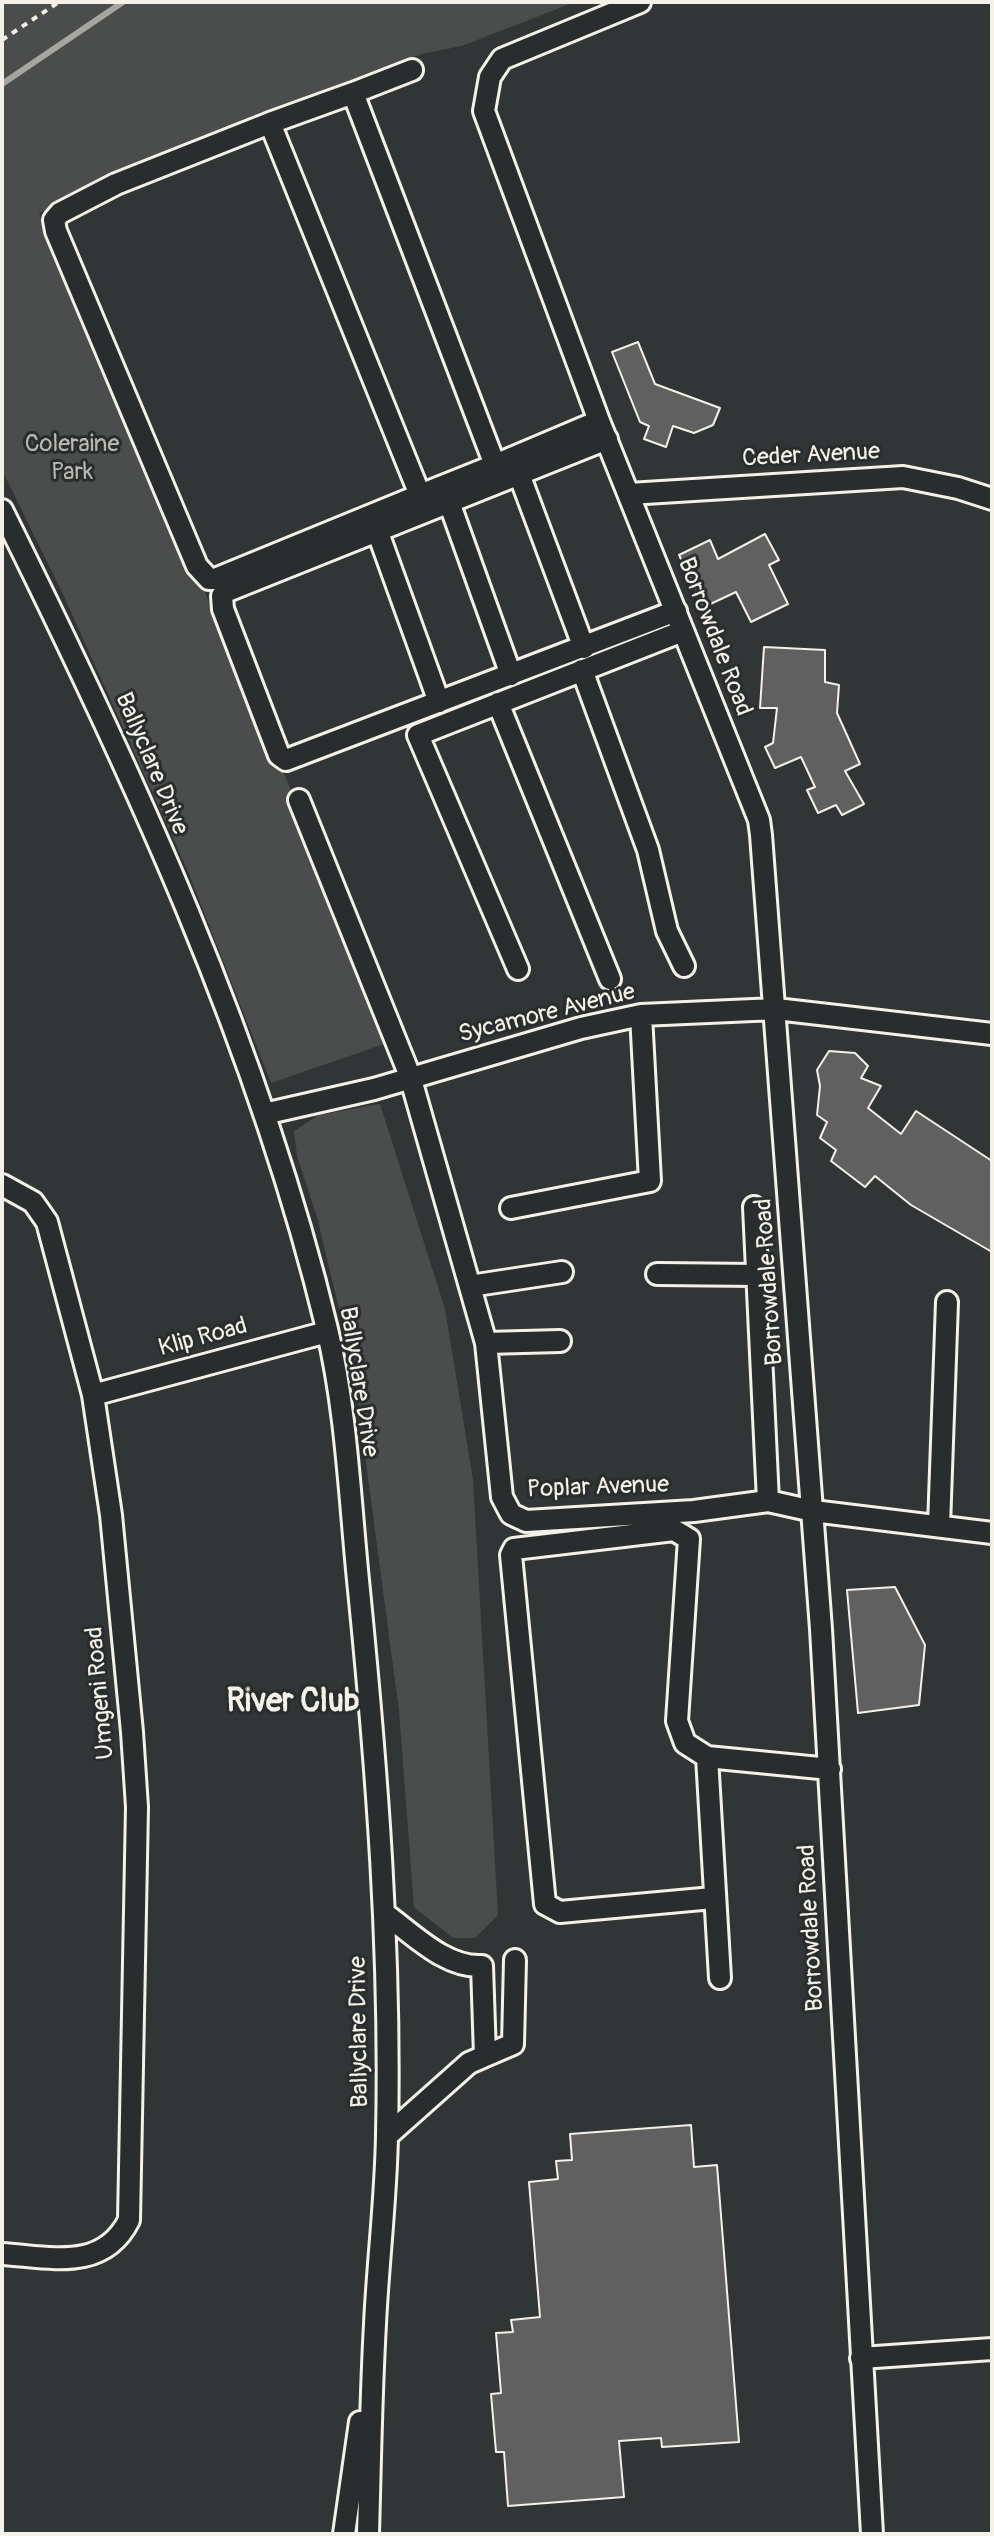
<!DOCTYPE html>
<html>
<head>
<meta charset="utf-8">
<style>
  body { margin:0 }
  #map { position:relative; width:994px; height:2536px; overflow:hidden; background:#323535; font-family:Pangolin,sans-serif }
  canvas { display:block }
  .frame { position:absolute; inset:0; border:4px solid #f4f1e8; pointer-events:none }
</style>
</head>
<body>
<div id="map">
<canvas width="994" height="2536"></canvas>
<div class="frame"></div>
</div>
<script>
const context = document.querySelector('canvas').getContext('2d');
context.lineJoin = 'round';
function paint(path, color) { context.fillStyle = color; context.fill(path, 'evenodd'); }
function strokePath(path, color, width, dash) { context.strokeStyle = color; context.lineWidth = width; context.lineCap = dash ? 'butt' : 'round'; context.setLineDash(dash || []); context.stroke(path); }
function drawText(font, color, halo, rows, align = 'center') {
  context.font = font + ' Pangolin,sans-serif'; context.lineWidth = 6; context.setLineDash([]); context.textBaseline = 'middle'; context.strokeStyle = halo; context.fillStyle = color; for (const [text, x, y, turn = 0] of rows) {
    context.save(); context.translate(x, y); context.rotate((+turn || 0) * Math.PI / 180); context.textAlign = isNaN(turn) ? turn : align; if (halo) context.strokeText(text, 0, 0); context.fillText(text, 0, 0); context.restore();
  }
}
paint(new Path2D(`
  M 2,2 L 575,2 L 462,46 L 421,54 L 39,213 L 286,778 L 390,1042 L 271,1083 L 187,869 L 61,590 L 2,470 Z
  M 380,1104 L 445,1309 L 473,1480 L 498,1915 L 475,1938 L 453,1938 L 414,1907 L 399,1711 L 354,1372 L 317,1217 L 297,1156 L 294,1131 L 319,1115 Z`), '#4b4d4c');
strokePath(new Path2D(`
  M 2,84 L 123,2`), '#a6a5a0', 6);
const building = new Path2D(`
  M 638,342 L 655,384 L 720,408 L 713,425 L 694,433 L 673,426 L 666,447 L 644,439 L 649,426 L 640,422 L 612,352 Z
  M 765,534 L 779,560 L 769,565 L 788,604 L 751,622 L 736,592 L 704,607 L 679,555 L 710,540 L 718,559 Z
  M 764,647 L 825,650 L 825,682 L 839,685 L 837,713 L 860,764 L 845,771 L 864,804 L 842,815 L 836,805 L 818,813 L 807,790 L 815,787 L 801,757 L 775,768 L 765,747 L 773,743 L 777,708 L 760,708 Z
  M 829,1051 L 855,1053 L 868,1066 L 861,1078 L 881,1086 L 868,1108 L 901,1134 L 916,1111 L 992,1161 L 992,1252 L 911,1205 L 875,1176 L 865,1187 L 831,1161 L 836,1150 L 820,1138 L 827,1122 L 817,1115 L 820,1086 L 817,1070 Z
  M 895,1587 L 925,1645 L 919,1705 L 858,1713 L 847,1590 Z
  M 691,2125 L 694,2167 L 717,2165 L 739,2442 L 662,2447 L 661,2438 L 619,2441 L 624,2497 L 508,2506 L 504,2452 L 496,2452 L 491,2394 L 501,2393 L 496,2333 L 513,2332 L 511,2320 L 540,2317 L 529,2182 L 558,2179 L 556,2161 L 572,2160 L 570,2134 Z`);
paint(building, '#5f605f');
strokePath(building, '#f4f1e8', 2);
const minor = new Path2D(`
  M 640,2 L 502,59 L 490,77 L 484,111 L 599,421 L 759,820 L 761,835 L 821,1629 L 872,2534
  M 412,70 L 353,93 L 495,465 L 599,421
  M 353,93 L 270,123 L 420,495 L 495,465
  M 270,123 L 116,184 L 60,213 L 54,220 L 56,231 L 197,566 L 209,579 L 215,579 L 420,495
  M 607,439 L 225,592 L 222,596 L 223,609 L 279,755 L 286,760 L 676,611
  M 519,474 L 584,648
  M 629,494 L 903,477 L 958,488 L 992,499
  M 449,502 L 511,675
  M 2,510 C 132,772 258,1043 327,1329 C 347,1413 350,1504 359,1590 C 377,1771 391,1953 387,2135 C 386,2198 378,2261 375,2324 C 371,2394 370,2464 368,2534
  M 377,530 L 439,702
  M 582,670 L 648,850 L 667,931 L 684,966
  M 498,703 L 610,979
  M 299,800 L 410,1076 L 486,1343 L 502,1497 L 511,1514 L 526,1521 L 694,1511 L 768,1501 L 813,1511 L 992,1533
  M 518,969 L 418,735 L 683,631
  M 264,1114 L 374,1089 L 581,1028 L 641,1015 L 776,1009 L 992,1034
  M 2,1185 L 33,1202 L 47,1222 L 93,1395 L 111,1515 L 132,1732 L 137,1807 L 129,2220 C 103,2272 50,2257 2,2254
  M 754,1207 L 768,1501
  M 511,1208 L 650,1181 L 641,1015
  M 657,1274 L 758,1275
  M 470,1286 L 562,1272
  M 486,1343 L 560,1341
  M 93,1395 L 327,1332
  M 939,1526 L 947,1302
  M 707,1757 L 830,1769
  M 713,1898 L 560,1912 L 545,1904 L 511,1555 L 514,1549 L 674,1530 L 689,1539 L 677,1721 L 685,1743 L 707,1757 L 720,1978
  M 384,1913 C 413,1934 445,1968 482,1966 L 485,2056 L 469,2063 L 387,2136
  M 485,2056 L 513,2044 L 515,1960
  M 861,2358 L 992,2349
  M 344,2534 L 360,2422`);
strokePath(minor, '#f4f1e8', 26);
strokePath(new Path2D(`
  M 2,40 L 59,2`), '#f4f1e8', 4, [6, 6]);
strokePath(minor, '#2a2d2e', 20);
drawText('24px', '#b9b8b1', '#2a2d2e', [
  ["Coleraine",72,445],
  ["Park",72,473]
]);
drawText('24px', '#f4f1e8', '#2a2d2e', [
  ["Ceder Avenue",811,456,-3],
  ["Borrowdale Road",714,637,69],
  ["Ballyclare Drive",151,764,67],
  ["Sycamore Avenue",547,1014,-14],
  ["Borrowdale Road",770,1282,-94],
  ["Klip Road",203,1338,-15],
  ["Ballyclare Drive",358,1382,81],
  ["Poplar Avenue",598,1488,-2],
  ["Umgeni Road",101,1693,-95],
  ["Borrowdale Road",812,1928,-93],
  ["Ballyclare Drive",360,2032,-91]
]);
drawText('bold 32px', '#f4f1e8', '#2a2d2e', [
  ["River Club",293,1703]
]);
</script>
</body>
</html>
